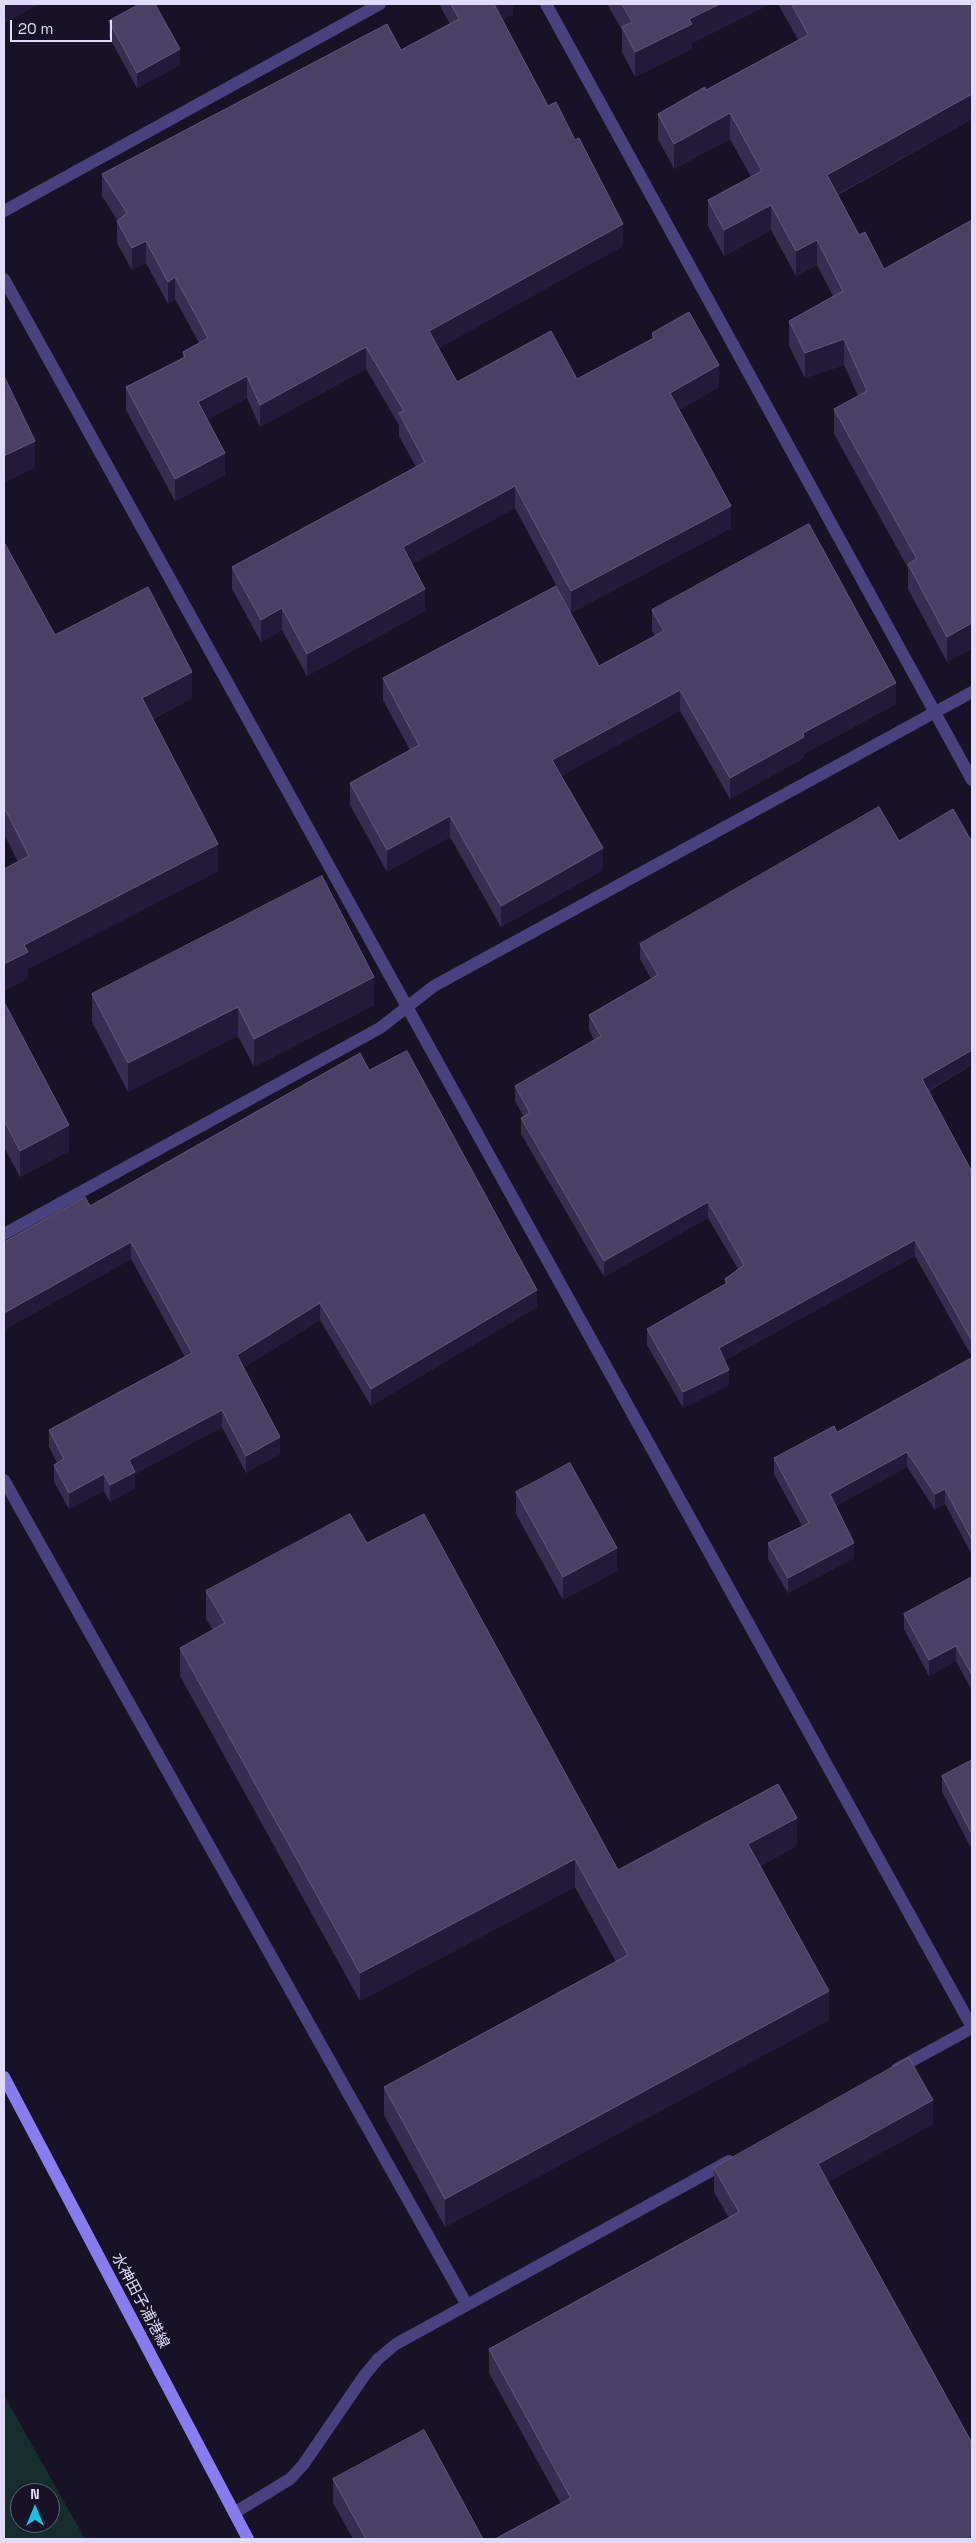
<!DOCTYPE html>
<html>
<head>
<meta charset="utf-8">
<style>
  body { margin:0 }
  #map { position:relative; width:976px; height:2543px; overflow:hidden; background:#171225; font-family:"Space Grotesk",sans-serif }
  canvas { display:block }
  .frame { position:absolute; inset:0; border:5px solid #e0dafb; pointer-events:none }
  .north { position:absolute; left:10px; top:2483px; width:50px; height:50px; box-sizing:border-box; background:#171225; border:1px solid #67627b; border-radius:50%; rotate:0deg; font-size:14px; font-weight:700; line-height:20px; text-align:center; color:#e0dafb }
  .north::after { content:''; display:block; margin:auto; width:18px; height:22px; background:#1bc1e5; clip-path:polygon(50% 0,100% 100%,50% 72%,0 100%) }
  .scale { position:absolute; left:10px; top:20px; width:102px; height:22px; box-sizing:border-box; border:2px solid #e0dafb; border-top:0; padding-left:6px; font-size:15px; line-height:18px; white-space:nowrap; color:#e0dafb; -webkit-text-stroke:4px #171225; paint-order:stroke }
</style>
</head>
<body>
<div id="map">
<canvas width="976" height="2543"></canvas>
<div class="frame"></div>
<div class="north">N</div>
<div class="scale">20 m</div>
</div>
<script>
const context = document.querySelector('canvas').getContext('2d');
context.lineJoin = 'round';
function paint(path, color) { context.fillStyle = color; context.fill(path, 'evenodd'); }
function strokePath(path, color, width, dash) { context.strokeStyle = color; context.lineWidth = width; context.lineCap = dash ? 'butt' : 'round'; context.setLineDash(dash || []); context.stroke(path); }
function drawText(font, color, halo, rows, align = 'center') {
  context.font = font + ' "Space Grotesk","Noto Sans JP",sans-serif'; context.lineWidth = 4; context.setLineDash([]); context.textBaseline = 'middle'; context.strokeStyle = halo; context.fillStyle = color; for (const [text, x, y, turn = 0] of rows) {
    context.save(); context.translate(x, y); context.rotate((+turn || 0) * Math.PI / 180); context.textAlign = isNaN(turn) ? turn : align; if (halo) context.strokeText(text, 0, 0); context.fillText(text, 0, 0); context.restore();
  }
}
paint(new Path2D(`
  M 4,2395 L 85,2539 L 4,2539 ZM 20,2493 L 50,2493 L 50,2523 L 20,2523 Z`), '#162d2e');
strokePath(new Path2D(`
  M 546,4 L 972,780
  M 4,211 L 380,4
  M 4,279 L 972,2027
  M 4,1234 L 380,1028 L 434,986 L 972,692
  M 4,1480 L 467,2305
  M 897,2069 L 972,2028
  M 234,2513 L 290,2479 L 303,2465 L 364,2376 L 378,2359 L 396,2344 L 729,2161`), '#49427e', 12);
strokePath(new Path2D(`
  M 4,2077 L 248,2539`), '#887cf0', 12);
paint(new Path2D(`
  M 439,4 L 513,4 L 513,14 L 502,20 L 623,246 L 438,348 L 457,382 L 577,379 L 652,339 L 652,333 L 719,387 L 679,410 L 731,528 L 571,613 L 515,508 L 412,564 L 425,611 L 307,676 L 282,630 L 261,642 L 232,589 L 232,567 L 416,467 L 399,436 L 399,425 L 366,369 L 260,427 L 247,398 L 207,420 L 225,475 L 175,501 L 126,410 L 126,387 L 183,358 L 183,352 L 199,343 L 175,299 L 168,304 L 146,263 L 132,270 L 117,243 L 117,220 L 102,196 L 102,174 L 401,50 L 450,24 Z
  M 607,4 L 770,4 L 692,43 L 692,49 L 635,77 L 622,52 L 622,30 Z
  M 778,4 L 972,4 L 972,119 L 838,195 L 859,235 L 884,269 L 972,220 L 972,649 L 947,662 L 908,589 L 908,568 L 834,434 L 834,409 L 858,396 L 844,365 L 805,378 L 789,346 L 789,321 L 833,296 L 817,265 L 796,276 L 771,230 L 724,256 L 708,226 L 708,200 L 751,177 L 730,139 L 674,169 L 658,139 L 658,114 L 706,90 L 798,40 Z
  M 109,21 L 180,65 L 137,88 L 109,37 Z
  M 4,542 L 55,635 L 192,698 L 153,719 L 218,871 L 28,969 L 28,978 L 4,991 L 4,869 L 18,862 L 4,834 Z
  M 652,610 L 896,704 L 804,754 L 804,758 L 730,799 L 680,711 L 561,776 L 603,870 L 501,927 L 450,837 L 387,872 L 350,805 L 350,783 L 410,750 L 383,700 L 383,678 L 599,666 L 655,636 L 652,631 Z
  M 899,841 L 972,842 L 972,1065 L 929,1091 L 972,1172 L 972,1357 L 915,1256 L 725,1360 L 729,1385 L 683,1408 L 647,1345 L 647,1329 L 725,1284 L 725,1279 L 738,1269 L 708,1218 L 604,1277 L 521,1134 L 521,1118 L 524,1117 L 515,1101 L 515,1086 L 594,1040 L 589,1030 L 589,1015 L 651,979 L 640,959 L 640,944 Z
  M 92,994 L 374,1005 L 254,1067 L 238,1036 L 128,1092 L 92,1022 Z
  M 4,1002 L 69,1151 L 20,1177 L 4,1147 Z
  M 369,1070 L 537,1307 L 371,1406 L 320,1320 L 243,1368 L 280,1454 L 246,1473 L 222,1427 L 135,1474 L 135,1488 L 110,1502 L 104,1491 L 69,1509 L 54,1482 L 54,1465 L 57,1463 L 49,1447 L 49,1430 L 185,1357 L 131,1259 L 4,1330 L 4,1242 L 90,1206 Z
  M 972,1358 L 972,1555 L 945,1504 L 935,1510 L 907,1467 L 836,1506 L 854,1558 L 788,1593 L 768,1559 L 768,1543 L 802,1526 L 774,1474 L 774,1458 L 837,1432 Z
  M 516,1492 L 617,1571 L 563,1600 L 516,1514 Z
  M 367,1543 L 618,1870 L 797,1846 L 760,1866 L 829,2020 L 445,2227 L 384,2115 L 384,2087 L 616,1962 L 575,1887 L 360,2001 L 180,1676 L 180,1648 L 213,1630 L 206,1619 L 206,1591 Z
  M 972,1577 L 972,1691 L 956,1661 L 929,1676 L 904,1629 L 904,1614 Z
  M 972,1760 L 972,1850 L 942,1792 L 942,1776 Z
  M 933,2124 L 828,2182 L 972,2443 L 561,2504 L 489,2373 L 489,2349 L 729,2218 L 714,2192 L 714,2168 Z
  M 333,2479 L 483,2539 L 353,2539 L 333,2503 Z`), '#372d51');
paint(new Path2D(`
  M 4,4 L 39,4 L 4,24 Z
  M 493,4 L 513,4 L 513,14 L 493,25 Z
  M 720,4 L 770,4 L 692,43 L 692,49 L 635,77 L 635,52 L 689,19 Z
  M 180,49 L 180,65 L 137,88 L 137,73 Z
  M 972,94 L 972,119 L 827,200 L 827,175 Z
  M 730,113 L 730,139 L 674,169 L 674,144 Z
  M 771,205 L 771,230 L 724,256 L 724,230 Z
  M 623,224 L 623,246 L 429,354 L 429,331 Z
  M 817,240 L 817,265 L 796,276 L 796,251 Z
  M 146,241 L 146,263 L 132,270 L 132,248 Z
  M 175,277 L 175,299 L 168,304 L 168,282 Z
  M 844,339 L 844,365 L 805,378 L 805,353 Z
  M 366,347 L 366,369 L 260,427 L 260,405 Z
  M 719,365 L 719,387 L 670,415 L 670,393 Z
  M 247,376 L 247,398 L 198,425 L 198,402 Z
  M 35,441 L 35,468 L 4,483 L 4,456 Z
  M 225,453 L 225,475 L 175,501 L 175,479 Z
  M 515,486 L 515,508 L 403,570 L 403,547 Z
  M 731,506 L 731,528 L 571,613 L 571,591 Z
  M 425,589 L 425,611 L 307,676 L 307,654 Z
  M 282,608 L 282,630 L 261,642 L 261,620 Z
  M 972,623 L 972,649 L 947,662 L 947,637 Z
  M 192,672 L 192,698 L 142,724 L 142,698 Z
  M 896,683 L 896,704 L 804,754 L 804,758 L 730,799 L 730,778 L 803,733 Z
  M 680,690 L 680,711 L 552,781 L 552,760 Z
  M 450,816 L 450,837 L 387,872 L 387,850 Z
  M 218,844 L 218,871 L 28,969 L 28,978 L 4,991 L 4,964 L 24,945 Z
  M 603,848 L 603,870 L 501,927 L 501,906 Z
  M 374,977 L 374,1005 L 254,1067 L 254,1039 Z
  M 238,1007 L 238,1036 L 128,1092 L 128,1063 Z
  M 972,1050 L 972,1065 L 922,1094 L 922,1079 Z
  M 69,1125 L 69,1151 L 20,1177 L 20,1151 Z
  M 708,1202 L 708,1218 L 604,1277 L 604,1261 Z
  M 915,1240 L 915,1256 L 719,1363 L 719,1348 Z
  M 131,1242 L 131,1259 L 4,1330 L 4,1313 Z
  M 537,1290 L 537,1307 L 371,1406 L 371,1389 Z
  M 320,1303 L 320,1320 L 237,1372 L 237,1355 Z
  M 729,1370 L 729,1385 L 683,1408 L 683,1392 Z
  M 222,1410 L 222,1427 L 135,1474 L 135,1488 L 110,1502 L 110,1485 L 129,1460 Z
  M 280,1437 L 280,1454 L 246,1473 L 246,1456 Z
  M 907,1452 L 907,1467 L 830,1509 L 830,1494 Z
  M 104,1474 L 104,1491 L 69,1509 L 69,1493 Z
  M 945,1489 L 945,1504 L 935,1510 L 935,1494 Z
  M 854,1543 L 854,1558 L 788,1593 L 788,1578 Z
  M 617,1548 L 617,1571 L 563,1600 L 563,1577 Z
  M 956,1646 L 956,1661 L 929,1676 L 929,1660 Z
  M 797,1818 L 797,1846 L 748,1872 L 748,1844 Z
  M 575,1859 L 575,1887 L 360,2001 L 360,1973 Z
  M 829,1991 L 829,2020 L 445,2227 L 445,2199 Z
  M 933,2100 L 933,2124 L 818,2188 L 818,2164 Z`), '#221a38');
const building = new Path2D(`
  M 140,4 L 155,4 L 180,49 L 137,73 L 109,21 Z
  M 451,4 L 494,4 L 548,106 L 556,102 L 575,140 L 579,138 L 623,224 L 429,331 L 457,382 L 551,331 L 577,379 L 654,338 L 652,333 L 689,312 L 719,365 L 670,393 L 731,506 L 571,591 L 515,486 L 403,547 L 425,589 L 307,654 L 282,608 L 261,620 L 232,567 L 425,462 L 399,413 L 404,411 L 366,347 L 260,405 L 247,376 L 198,402 L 225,453 L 175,479 L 126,387 L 185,357 L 183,352 L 208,338 L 175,277 L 168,282 L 146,241 L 132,248 L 117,221 L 127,213 L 102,174 L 387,24 L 401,50 L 459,19 Z
  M 622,4 L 720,4 L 689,19 L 692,24 L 635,52 L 622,27 L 632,22 Z
  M 792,4 L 972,4 L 972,94 L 827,175 L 859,235 L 865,232 L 884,269 L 972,220 L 972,623 L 947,637 L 908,564 L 917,559 L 834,409 L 867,391 L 844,339 L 805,353 L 789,321 L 843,291 L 817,240 L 796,251 L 771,205 L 724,230 L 708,200 L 762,171 L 730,113 L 674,144 L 658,114 L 705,87 L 706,90 L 808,35 Z
  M 4,376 L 35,441 L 4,456 Z
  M 809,524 L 896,683 L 803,733 L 804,737 L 730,778 L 680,690 L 552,760 L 603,848 L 501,906 L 450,816 L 387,850 L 350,783 L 419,745 L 383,678 L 556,586 L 599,666 L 664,631 L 652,610 Z
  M 4,542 L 55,635 L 148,587 L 192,672 L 142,698 L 218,844 L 24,945 L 28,952 L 4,964 L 4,869 L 29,856 L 4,807 Z
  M 879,807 L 899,841 L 953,809 L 972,842 L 972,1050 L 922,1079 L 972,1172 L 972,1341 L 915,1240 L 719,1348 L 729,1370 L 683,1392 L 647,1329 L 727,1283 L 725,1279 L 744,1265 L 708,1202 L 604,1261 L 521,1118 L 530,1113 L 515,1086 L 601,1036 L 589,1015 L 658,975 L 640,944 Z
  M 322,876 L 374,977 L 254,1039 L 238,1007 L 128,1063 L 92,994 Z
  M 4,1002 L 69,1125 L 20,1151 L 4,1120 Z
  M 407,1051 L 537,1290 L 371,1389 L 320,1303 L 237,1355 L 280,1437 L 246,1456 L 222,1410 L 129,1460 L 135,1472 L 110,1485 L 104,1474 L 69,1493 L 54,1465 L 64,1459 L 49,1430 L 192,1353 L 131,1242 L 4,1313 L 4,1242 L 85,1197 L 90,1206 L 360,1053 L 369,1070 Z
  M 972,1358 L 972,1540 L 945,1489 L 935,1494 L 907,1452 L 830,1494 L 854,1543 L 788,1578 L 768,1543 L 809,1523 L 774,1458 L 834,1426 L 837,1432 Z
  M 570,1463 L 617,1548 L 563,1577 L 516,1492 Z
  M 350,1514 L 367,1543 L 424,1514 L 618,1870 L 778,1784 L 797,1818 L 748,1844 L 829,1991 L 445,2199 L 384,2087 L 628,1955 L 575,1859 L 360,1973 L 180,1648 L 225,1623 L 206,1591 Z
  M 972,1577 L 972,1675 L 956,1646 L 929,1660 L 904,1614 Z
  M 972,1760 L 972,1834 L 942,1776 Z
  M 909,2058 L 933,2100 L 818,2164 L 972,2443 L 972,2539 L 495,2539 L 571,2498 L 489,2349 L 739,2212 L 714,2168 Z
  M 424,2430 L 483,2539 L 366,2539 L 333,2479 Z`);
paint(building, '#494063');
strokePath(building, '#61587b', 1);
drawText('15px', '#e0dafb', '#171225', [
  ["水神田子浦港線",140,2301,62]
]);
</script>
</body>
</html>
